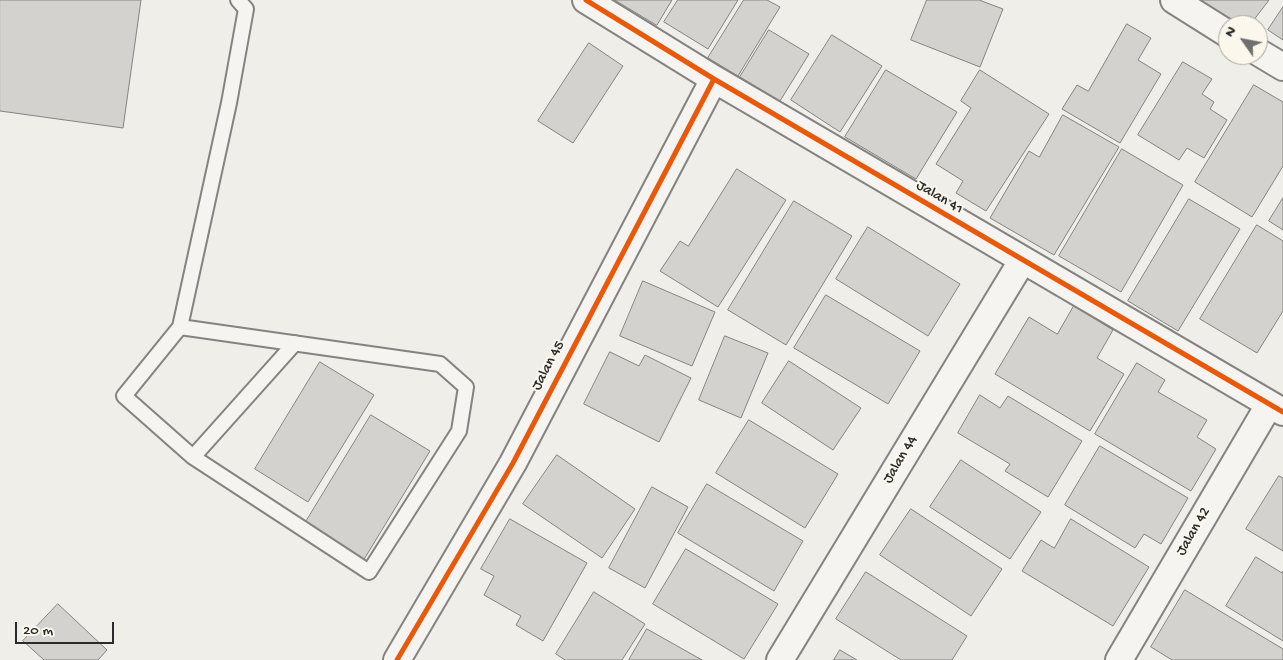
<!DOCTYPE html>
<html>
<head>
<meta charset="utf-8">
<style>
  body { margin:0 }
  #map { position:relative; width:1283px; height:660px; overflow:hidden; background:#f0eee8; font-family:"Gochi Hand",sans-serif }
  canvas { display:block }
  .north { position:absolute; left:1218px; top:15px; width:50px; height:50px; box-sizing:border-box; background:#fbf7ec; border:1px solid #a8a59f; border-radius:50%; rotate:303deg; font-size:14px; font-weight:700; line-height:20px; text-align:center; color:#2b2b2b }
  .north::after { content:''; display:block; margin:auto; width:18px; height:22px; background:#706f6d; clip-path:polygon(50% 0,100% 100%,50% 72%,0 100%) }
  .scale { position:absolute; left:15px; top:622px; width:99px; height:22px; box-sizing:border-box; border:2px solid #2b2b2b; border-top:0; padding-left:6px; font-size:15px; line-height:18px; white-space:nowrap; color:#2b2b2b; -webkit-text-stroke:4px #fbf7ec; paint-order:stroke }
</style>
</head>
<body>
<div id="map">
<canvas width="1283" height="660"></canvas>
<div class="north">N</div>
<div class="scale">20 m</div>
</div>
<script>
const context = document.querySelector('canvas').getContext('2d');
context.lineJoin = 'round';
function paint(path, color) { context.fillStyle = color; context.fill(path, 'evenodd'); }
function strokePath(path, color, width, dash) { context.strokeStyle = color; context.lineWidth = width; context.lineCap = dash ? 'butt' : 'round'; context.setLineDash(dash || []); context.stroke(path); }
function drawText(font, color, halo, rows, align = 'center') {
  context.font = font + ' "Gochi Hand",sans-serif'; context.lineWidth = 4; context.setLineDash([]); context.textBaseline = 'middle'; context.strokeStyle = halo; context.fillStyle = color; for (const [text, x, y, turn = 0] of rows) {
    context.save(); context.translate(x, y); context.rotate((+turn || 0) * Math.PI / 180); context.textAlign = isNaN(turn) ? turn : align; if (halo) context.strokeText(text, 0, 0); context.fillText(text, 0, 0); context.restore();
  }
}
const building = new Path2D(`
  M 0,0 L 141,0 L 123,128 L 0,111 Z
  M 615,0 L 672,0 L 657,25 Z
  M 678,0 L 738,0 L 708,49 L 664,22 Z
  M 744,0 L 767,0 L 780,7 L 738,76 L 708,58 Z
  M 927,0 L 979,0 L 1003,9 L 980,67 L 911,40 Z
  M 1200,0 L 1269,0 L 1250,25 L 1233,25 Z
  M 1283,7 L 1283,40 L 1268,30 Z
  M 1127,24 L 1151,38 L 1138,60 L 1161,74 L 1120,143 L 1062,109 L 1077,85 L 1088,91 Z
  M 769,30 L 809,54 L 780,101 L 740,77 Z
  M 832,35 L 882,66 L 840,132 L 791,100 Z
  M 589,43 L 623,66 L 573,143 L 538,121 Z
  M 1183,62 L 1212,79 L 1202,94 L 1214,102 L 1210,109 L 1227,120 L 1204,158 L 1187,148 L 1179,160 L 1138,135 Z
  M 886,70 L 957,112 L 916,179 L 845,137 Z
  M 980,70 L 1049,114 L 986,211 L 956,193 L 963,181 L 936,164 L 971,108 L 961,101 Z
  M 1254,85 L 1283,102 L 1283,166 L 1252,217 L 1195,182 Z
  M 1063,115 L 1119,147 L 1054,255 L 990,218 L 1029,151 L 1039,157 Z
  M 1122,149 L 1183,185 L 1121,292 L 1059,256 Z
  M 737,169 L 786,200 L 718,307 L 660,271 L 680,241 L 688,246 Z
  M 1283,198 L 1283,230 L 1269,221 Z
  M 1189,199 L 1240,229 L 1178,331 L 1128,301 Z
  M 794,201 L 852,236 L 786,345 L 728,310 Z
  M 1257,225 L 1283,241 L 1283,311 L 1257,353 L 1200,319 Z
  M 868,227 L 960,284 L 928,336 L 836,279 Z
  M 643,281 L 715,312 L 692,366 L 620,336 Z
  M 826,295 L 920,351 L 888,404 L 794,348 Z
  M 1074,306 L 1113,330 L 1097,358 L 1124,374 L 1090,431 L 995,374 L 1029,317 L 1057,334 Z
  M 725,336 L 768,353 L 741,418 L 699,400 Z
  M 610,352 L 639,366 L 645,355 L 691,378 L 659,442 L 584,404 Z
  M 789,361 L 861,408 L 833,450 L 762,403 Z
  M 320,362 L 374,395 L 308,502 L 255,469 Z
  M 1137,363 L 1165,380 L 1158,392 L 1207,420 L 1197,437 L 1216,449 L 1191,491 L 1095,434 Z
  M 980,395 L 1000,408 L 1008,396 L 1082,441 L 1048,497 L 1005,471 L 1010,464 L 958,433 Z
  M 371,415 L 430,451 L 363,561 L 304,525 Z
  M 749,420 L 838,474 L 805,528 L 716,473 Z
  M 1100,446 L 1188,498 L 1161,544 L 1144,534 L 1135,548 L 1065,505 Z
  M 557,455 L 635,509 L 602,558 L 523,504 Z
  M 961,460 L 1041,512 L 1010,559 L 930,507 Z
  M 1279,476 L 1283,478 L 1283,551 L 1246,529 Z
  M 707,484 L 803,541 L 774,591 L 678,533 Z
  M 652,487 L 688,507 L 645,588 L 609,568 Z
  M 911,509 L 1002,569 L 971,616 L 880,555 Z
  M 510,519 L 587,563 L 543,641 L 516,625 L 521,616 L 484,595 L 494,576 L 481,569 Z
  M 1071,519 L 1149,567 L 1113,626 L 1022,571 L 1041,540 L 1054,548 Z
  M 686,549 L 778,604 L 744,659 L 653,604 Z
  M 1256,557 L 1282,573 L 1283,571 L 1283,641 L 1226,606 Z
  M 866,572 L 967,636 L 952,660 L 901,660 L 836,619 Z
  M 1185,590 L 1283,649 L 1283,660 L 1172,660 L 1151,647 Z
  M 594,592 L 645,624 L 622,660 L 565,660 L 556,654 Z
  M 58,604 L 107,650 L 98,660 L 44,660 L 23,641 Z
  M 647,629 L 702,660 L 629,660 Z
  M 840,650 L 857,660 L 834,660 Z`);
paint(building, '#d4d2ce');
strokePath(building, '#848380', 1);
const lane = new Path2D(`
  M 180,327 L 440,364 L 466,387 L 459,431 L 369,572 L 193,457 L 124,396 L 180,327 L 229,103 L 246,9 L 238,0
  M 193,457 L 295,343`);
const street = new Path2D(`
  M 586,0 L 714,79 L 1283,412
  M 1174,0 L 1228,34
  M 1258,52 L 1283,67
  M 397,660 L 513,463 L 714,79
  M 780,660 L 1022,261
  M 1119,660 L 1269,405`);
strokePath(lane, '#848380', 18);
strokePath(street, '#848380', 30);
strokePath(lane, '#f5f4f0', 14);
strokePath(street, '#f5f4f0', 26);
strokePath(new Path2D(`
  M 586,0 L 714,79 L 1283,412
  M 397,660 L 513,463 L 714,79`), '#e8590c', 5);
drawText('15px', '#2b2b2b', '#fbf7ec', [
  ["Jalan 41",939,198,31],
  ["Jalan 45",549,366,-62],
  ["Jalan 44",901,460,-59],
  ["Jalan 42",1194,532,-60]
]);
</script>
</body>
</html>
